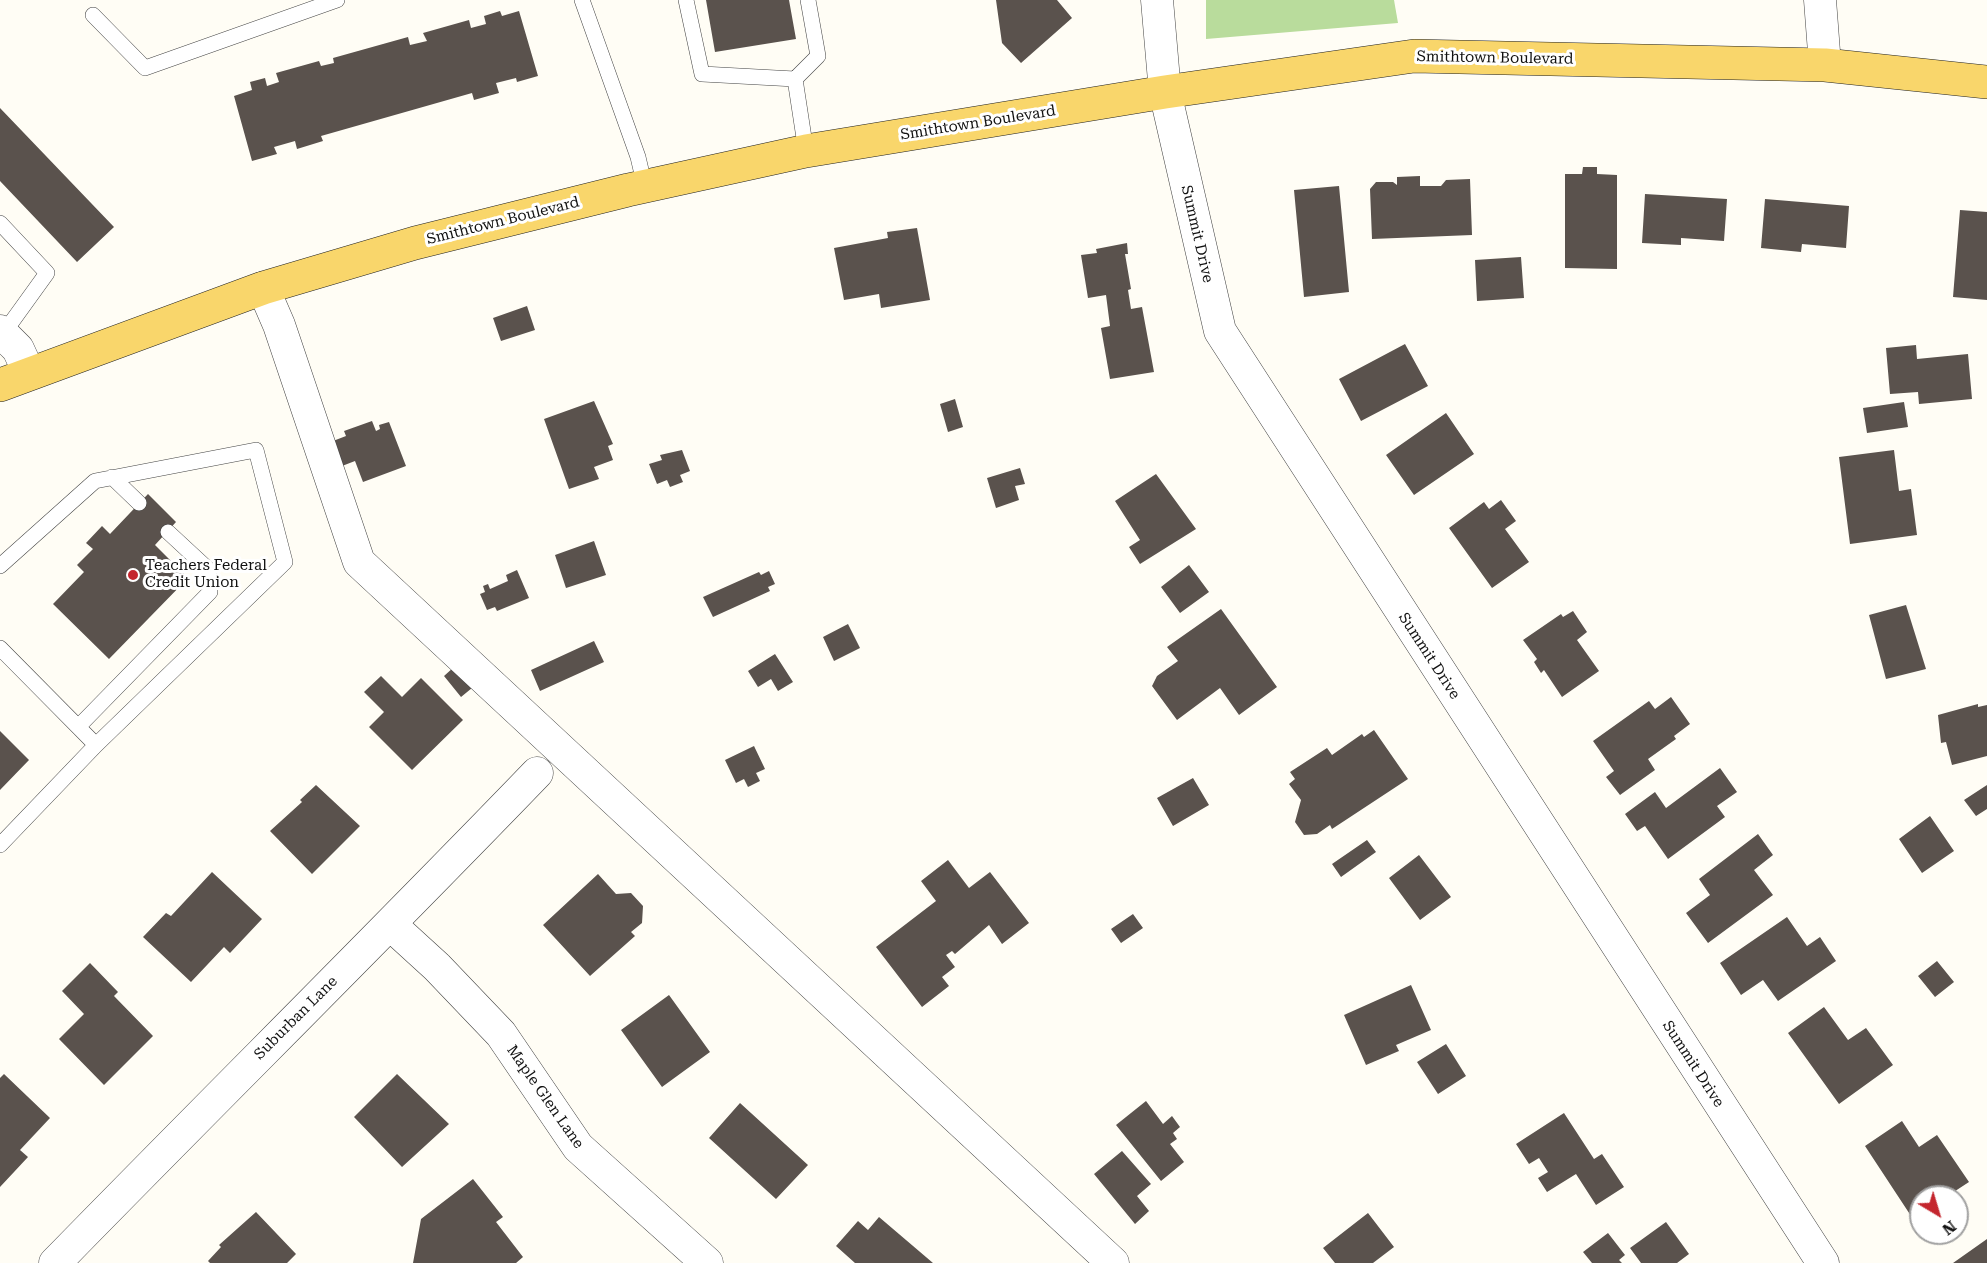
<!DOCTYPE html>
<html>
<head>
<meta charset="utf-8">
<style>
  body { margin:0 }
  #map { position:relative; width:1987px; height:1263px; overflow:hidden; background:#fffdf5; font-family:"Roboto Serif",serif }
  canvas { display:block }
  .north { position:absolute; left:1909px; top:1185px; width:60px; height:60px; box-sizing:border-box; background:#fff; border:2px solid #a0a0a0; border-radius:50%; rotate:142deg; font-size:16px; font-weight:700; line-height:24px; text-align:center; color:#111 }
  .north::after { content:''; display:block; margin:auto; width:21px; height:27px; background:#c4262e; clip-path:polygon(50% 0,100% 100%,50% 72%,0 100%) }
</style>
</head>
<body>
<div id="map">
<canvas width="1987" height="1263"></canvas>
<div class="north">N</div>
</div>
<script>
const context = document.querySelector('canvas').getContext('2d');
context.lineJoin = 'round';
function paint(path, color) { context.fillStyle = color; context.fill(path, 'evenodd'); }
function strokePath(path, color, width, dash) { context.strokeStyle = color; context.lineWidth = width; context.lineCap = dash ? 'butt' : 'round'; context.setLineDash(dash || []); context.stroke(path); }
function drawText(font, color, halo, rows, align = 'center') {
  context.font = font + ' "Roboto Serif",serif'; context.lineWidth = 6; context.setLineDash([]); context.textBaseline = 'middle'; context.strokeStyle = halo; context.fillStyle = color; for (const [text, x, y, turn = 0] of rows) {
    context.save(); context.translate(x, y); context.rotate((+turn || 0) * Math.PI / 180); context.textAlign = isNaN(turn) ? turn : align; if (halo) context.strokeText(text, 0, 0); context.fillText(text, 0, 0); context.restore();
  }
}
paint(new Path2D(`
  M 1206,0 L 1394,0 L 1398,23 L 1206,39 Z`), '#b9dc9c');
paint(new Path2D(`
  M 706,0 L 789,0 L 796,39 L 715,52 Z
  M 996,0 L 1057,0 L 1072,18 L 1021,63 L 1002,43 Z
  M 500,11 L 502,16 L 519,11 L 538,76 L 517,82 L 516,78 L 496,83 L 499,93 L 474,100 L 472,93 L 321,136 L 323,141 L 297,149 L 295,141 L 274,147 L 277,154 L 252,161 L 234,96 L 252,90 L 250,82 L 265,78 L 267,86 L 279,82 L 276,73 L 319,61 L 321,66 L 334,63 L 333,58 L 408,37 L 410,45 L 427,41 L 423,33 L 469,20 L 471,28 L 486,24 L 484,16 Z
  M 0,108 L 114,227 L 77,262 L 0,181 Z
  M 1583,167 L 1597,167 L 1597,174 L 1617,175 L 1617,269 L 1565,268 L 1565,174 L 1582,174 Z
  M 1420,176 L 1420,186 L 1441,186 L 1446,180 L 1470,179 L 1472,235 L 1372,239 L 1370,189 L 1376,182 L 1393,182 L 1397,185 L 1397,177 Z
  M 1339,186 L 1349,292 L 1304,297 L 1294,190 Z
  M 1645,194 L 1727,199 L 1724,241 L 1681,238 L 1681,245 L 1642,243 Z
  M 1765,199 L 1849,206 L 1846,248 L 1802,244 L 1801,252 L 1761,248 Z
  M 1960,210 L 1987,212 L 1987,300 L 1953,297 Z
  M 917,228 L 930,300 L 881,308 L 879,294 L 844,300 L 834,248 L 888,238 L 887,232 Z
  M 1127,243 L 1128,254 L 1125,254 L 1131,289 L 1128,290 L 1131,309 L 1142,307 L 1154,372 L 1110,379 L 1101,328 L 1110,326 L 1106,295 L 1088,298 L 1081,255 L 1097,253 L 1096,249 Z
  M 1521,257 L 1524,298 L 1477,301 L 1475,260 Z
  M 527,306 L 535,330 L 501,341 L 493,318 Z
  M 1405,344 L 1428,386 L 1361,421 L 1339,379 Z
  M 1916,345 L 1917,359 L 1968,354 L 1972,399 L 1919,404 L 1918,392 L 1890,394 L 1886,348 Z
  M 955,399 L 963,427 L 948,432 L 940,404 Z
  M 594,401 L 613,444 L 608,446 L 613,460 L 594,467 L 599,479 L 569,489 L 544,419 Z
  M 1904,402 L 1908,427 L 1867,433 L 1863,408 Z
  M 1446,413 L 1474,454 L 1414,495 L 1386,455 Z
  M 372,421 L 376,431 L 380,429 L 379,425 L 389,422 L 406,466 L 363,482 L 355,461 L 342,466 L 333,441 L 346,436 L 344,431 Z
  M 682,450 L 690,471 L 680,475 L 683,482 L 670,487 L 667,480 L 657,484 L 649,464 L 662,460 L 660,455 Z
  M 1894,450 L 1899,491 L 1911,489 L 1917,535 L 1850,544 L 1839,457 Z
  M 1020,468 L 1025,484 L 1015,486 L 1019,500 L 996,508 L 987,478 Z
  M 1156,474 L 1196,529 L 1140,564 L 1129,547 L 1140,540 L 1115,501 Z
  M 148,494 L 176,522 L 155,545 L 188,578 L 109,659 L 53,604 L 84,572 L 77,565 L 93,549 L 86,543 L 102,526 L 110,534 Z
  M 1501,500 L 1516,521 L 1505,529 L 1529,562 L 1492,588 L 1449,528 L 1484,502 L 1489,509 Z
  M 594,541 L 606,575 L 566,588 L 555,555 Z
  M 1189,565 L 1209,592 L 1180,613 L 1161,587 Z
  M 517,570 L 529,598 L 497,611 L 495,607 L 487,610 L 480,594 L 485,592 L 483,586 L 488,584 L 490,589 L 508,581 L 506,575 Z
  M 769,571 L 775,584 L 768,587 L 770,591 L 713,617 L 703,597 L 759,572 L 761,575 Z
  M 1906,605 L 1926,669 L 1886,679 L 1869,615 Z
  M 1221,609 L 1277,687 L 1239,715 L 1220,688 L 1177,720 L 1152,686 L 1157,676 L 1178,661 L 1167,647 Z
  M 1573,611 L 1587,632 L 1577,640 L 1599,671 L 1562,697 L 1544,670 L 1541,673 L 1534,662 L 1537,659 L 1523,640 L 1561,614 L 1563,617 Z
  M 848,624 L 860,648 L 834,661 L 823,637 Z
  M 594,641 L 604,662 L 540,691 L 531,670 Z
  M 775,654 L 793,682 L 778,691 L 771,679 L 758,687 L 748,671 Z
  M 454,667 L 472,688 L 461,697 L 444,676 Z
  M 381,676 L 402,697 L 421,678 L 463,720 L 412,770 L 369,727 L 384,712 L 364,692 Z
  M 1671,697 L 1690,724 L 1674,736 L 1676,739 L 1648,759 L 1655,770 L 1620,795 L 1606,777 L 1614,771 L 1593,741 L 1649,701 L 1655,709 Z
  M 1978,704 L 1978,707 L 1987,705 L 1987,756 L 1952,765 L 1946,742 L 1941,743 L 1938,715 Z
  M 1374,730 L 1408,779 L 1332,829 L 1330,825 L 1317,834 L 1304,835 L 1295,822 L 1301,800 L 1289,784 L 1295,779 L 1290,772 L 1327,748 L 1332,755 L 1362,734 L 1364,737 Z
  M 0,731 L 29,760 L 0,790 Z
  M 754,746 L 765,769 L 756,773 L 760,781 L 748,787 L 744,779 L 736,783 L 725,760 Z
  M 1720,768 L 1737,792 L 1717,806 L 1725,817 L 1668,859 L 1645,826 L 1637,831 L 1625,814 L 1655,792 L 1666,808 Z
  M 1193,778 L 1209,805 L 1173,826 L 1157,798 Z
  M 316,785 L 360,826 L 312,874 L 270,831 L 302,802 L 300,800 Z
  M 1987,785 L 1987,809 L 1976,816 L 1964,800 Z
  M 1930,816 L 1954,851 L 1922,873 L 1899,839 Z
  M 1758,834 L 1773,855 L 1754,870 L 1773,895 L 1708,943 L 1686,913 L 1710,895 L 1699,879 Z
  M 1367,840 L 1376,852 L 1341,877 L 1332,864 Z
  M 1419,855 L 1451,897 L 1420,920 L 1389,878 Z
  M 948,860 L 969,888 L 990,872 L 1029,923 L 1002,944 L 989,925 L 955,954 L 952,951 L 946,955 L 955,967 L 942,977 L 949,986 L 922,1007 L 876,947 L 936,901 L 921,881 Z
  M 212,872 L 262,919 L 230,953 L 224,947 L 191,982 L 143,937 L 166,913 L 171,916 Z
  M 598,874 L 616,894 L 631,893 L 643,906 L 642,923 L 631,932 L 635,936 L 590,976 L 543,925 Z
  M 1133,914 L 1143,928 L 1121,943 L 1111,929 Z
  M 1787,917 L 1807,946 L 1820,937 L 1836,961 L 1778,1001 L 1763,980 L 1741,995 L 1720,963 Z
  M 1937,961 L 1954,982 L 1935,997 L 1918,976 Z
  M 90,963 L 118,992 L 114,996 L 153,1036 L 104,1085 L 59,1039 L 84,1014 L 62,991 Z
  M 1411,985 L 1431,1030 L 1396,1045 L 1399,1051 L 1366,1065 L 1344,1015 Z
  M 669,995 L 710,1052 L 662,1087 L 621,1030 Z
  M 1824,1007 L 1848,1040 L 1866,1028 L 1893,1065 L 1839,1104 L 1788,1033 Z
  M 1446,1044 L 1466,1076 L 1438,1094 L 1417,1062 Z
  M 4,1074 L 50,1118 L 20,1150 L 28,1157 L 0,1187 L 0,1078 Z
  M 397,1074 L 449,1124 L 402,1167 L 354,1117 Z
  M 1146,1101 L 1163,1124 L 1172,1116 L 1180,1127 L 1173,1133 L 1177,1139 L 1170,1144 L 1184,1162 L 1161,1181 L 1116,1125 Z
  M 740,1103 L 808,1165 L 776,1199 L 709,1138 Z
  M 1564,1113 L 1594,1159 L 1602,1154 L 1624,1187 L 1596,1205 L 1576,1174 L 1547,1192 L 1538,1178 L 1548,1172 L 1539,1158 L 1529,1164 L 1516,1144 Z
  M 1902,1121 L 1919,1147 L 1937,1135 L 1969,1182 L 1946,1197 L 1921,1197 L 1921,1214 L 1913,1219 L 1865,1146 Z
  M 1122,1151 L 1151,1184 L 1137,1196 L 1149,1211 L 1135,1224 L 1094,1174 Z
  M 473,1179 L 503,1217 L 496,1222 L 523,1257 L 516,1263 L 413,1263 L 421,1219 Z
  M 256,1212 L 296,1254 L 287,1263 L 210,1263 L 208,1261 L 221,1247 L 219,1245 Z
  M 1368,1213 L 1394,1247 L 1373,1263 L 1335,1263 L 1323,1248 Z
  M 879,1217 L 933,1263 L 855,1263 L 836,1246 L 858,1221 L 868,1230 Z
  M 1666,1222 L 1689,1254 L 1677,1263 L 1641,1263 L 1630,1248 Z
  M 1608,1233 L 1625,1255 L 1619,1260 L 1622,1263 L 1592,1263 L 1583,1252 Z
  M 1987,1239 L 1987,1263 L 1953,1263 Z`), '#5a524d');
const service = new Path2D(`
  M 582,0 L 638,157 L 645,187
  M 686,0 L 702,74 L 795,79 L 818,56 L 808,0
  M 93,15 L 145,68 L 337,0
  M 795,79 L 806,151
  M 0,223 L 47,273 L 3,334
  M 112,477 L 139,503
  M 0,566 L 95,481 L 256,450 L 285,562 L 96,745 L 0,845
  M 0,648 L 96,745
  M 78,727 L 210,592 L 209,570 L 168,532`);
const minor = new Path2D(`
  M 1157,0 L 1165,92 L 1220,331 L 1823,1263
  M 1820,0 L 1825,65
  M 263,288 L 279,325 L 359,562 L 1113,1263
  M 0,331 L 18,349 L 29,373
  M 391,925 L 437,967 L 501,1034 L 578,1147 L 707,1263
  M 55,1263 C 215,1099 378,938 537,773`);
const primary = new Path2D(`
  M 0,385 L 263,288 L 415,243 L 628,190 L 806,151 L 1165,92 L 1414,56 L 1825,65 L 1987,82`);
strokePath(service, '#444', 16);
strokePath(minor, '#444', 33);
strokePath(primary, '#222', 34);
strokePath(service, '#fff', 15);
strokePath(minor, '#fff', 32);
strokePath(primary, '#f9d66b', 33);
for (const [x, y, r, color] of [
  [133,575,6,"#c4262e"]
]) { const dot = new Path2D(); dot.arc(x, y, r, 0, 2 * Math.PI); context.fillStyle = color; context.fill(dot); strokePath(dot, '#fff', 2); }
drawText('15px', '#111', '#fff', [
  ["Smithtown Boulevard",1495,58,1],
  ["Smithtown Boulevard",978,123,-9],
  ["Smithtown Boulevard",503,221,-14],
  ["Summit Drive",1197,234,77],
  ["Summit Drive",1429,656,57],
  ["Suburban Lane",296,1018,-45],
  ["Summit Drive",1693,1064,57],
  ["Maple Glen Lane",545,1097,55]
]);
drawText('15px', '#111', '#fff', [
  ["Teachers Federal",145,566],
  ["Credit Union",145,583]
], 'left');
</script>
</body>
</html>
